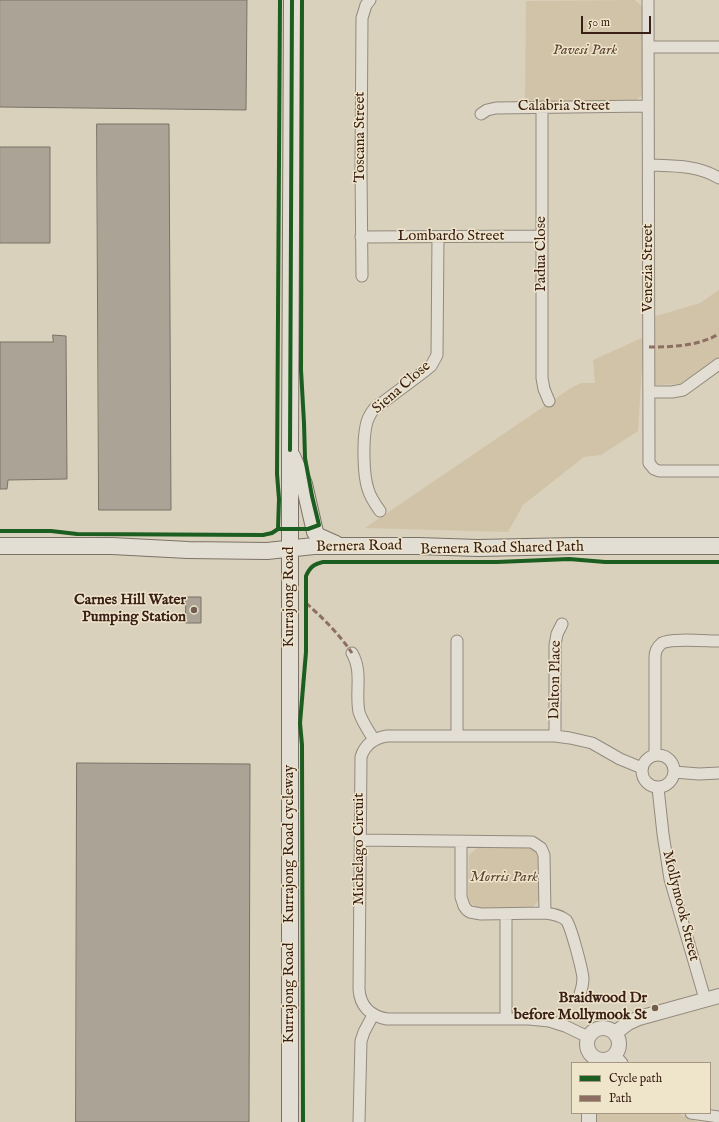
<!DOCTYPE html>
<html>
<head>
<meta charset="utf-8">
<style>
  body { margin:0 }
  #map { position:relative; width:719px; height:1122px; overflow:hidden; background:#dad1bc; font-family:"IM FELL English",serif }
  canvas { display:block }
  .legend { position:absolute; left:571px; top:1062px; width:140px; height:52px; box-sizing:border-box; background:#efe5cb; border:1px solid #a69683; margin:0; padding:5px 7px; list-style:none; font-size:12px; color:#391f16 }
  .legend li { display:flex; align-items:center; gap:8px; height:20px }
  .legend b { width:20px; border:1px solid #a69683 }
  .scale { position:absolute; left:581px; top:16px; width:70px; height:18px; box-sizing:border-box; border:2px solid #391f16; border-top:0; padding-left:5px; font-size:12px; line-height:14px; white-space:nowrap; color:#391f16; -webkit-text-stroke:3px #efe5cb; paint-order:stroke }
</style>
</head>
<body>
<div id="map">
<canvas width="719" height="1122"></canvas>
<ul class="legend">
<li><b style="height:5px;background:#1b5e20"></b>Cycle path</li>
<li><b style="height:5px;background:#8d6e63"></b>Path</li>
</ul>
<div class="scale">50 m</div>
</div>
<script>
const context = document.querySelector('canvas').getContext('2d');
context.lineJoin = 'round';
function paint(path, color) { context.fillStyle = color; context.fill(path, 'evenodd'); }
function strokePath(path, color, width, dash) { context.strokeStyle = color; context.lineWidth = width; context.lineCap = dash ? 'butt' : 'round'; context.setLineDash(dash || []); context.stroke(path); }
function drawText(font, color, halo, rows, align = 'center') {
  context.font = font + ' "IM FELL English",serif'; context.lineWidth = 3; context.setLineDash([]); context.textBaseline = 'middle'; context.strokeStyle = halo; context.fillStyle = color; for (const [text, x, y, turn = 0] of rows) {
    context.save(); context.translate(x, y); context.rotate((+turn || 0) * Math.PI / 180); context.textAlign = isNaN(turn) ? turn : align; if (halo) context.strokeText(text, 0, 0); context.fillText(text, 0, 0); context.restore();
  }
}
paint(new Path2D(`
  M 635,0 L 644,8 L 644,93 L 634,102 L 525,102 L 526,1 Z
  M 719,290 L 719,358 L 680,384 L 654,385 L 653,317 L 700,303 Z
  M 644,337 L 638,431 L 601,455 L 584,457 L 523,505 L 508,532 L 365,528 L 571,388 L 581,383 L 595,383 L 593,360 Z
  M 477,848 L 532,848 L 540,855 L 540,899 L 532,908 L 478,908 L 468,901 L 469,855 Z
  M 597,1113 L 677,1113 L 698,1122 L 597,1122 Z`), '#d1c3a7');
const building = new Path2D(`
  M 0,0 L 247,0 L 246,110 L 0,107 Z
  M 97,124 L 169,124 L 171,510 L 99,510 Z
  M 0,147 L 50,147 L 50,243 L 0,243 Z
  M 53,335 L 66,336 L 67,479 L 8,480 L 7,489 L 0,489 L 0,342 L 53,342 Z
  M 186,597 L 201,597 L 201,623 L 186,623 Z
  M 77,763 L 250,764 L 249,1122 L 76,1122 Z`);
paint(building, '#aba395');
strokePath(building, '#7b7267', 1);
const minor = new Path2D(`
  M 648,0 L 649,463 L 654,469 L 659,471 L 719,471
  M 649,47 L 719,47
  M 542,107 L 542,378 L 544,389 L 549,401
  M 481,114 L 487,110 L 496,108 L 648,106
  M 649,165 C 674,166 697,165 719,178
  M 361,237 L 541,236
  M 362,276 L 361,170 L 362,18 L 366,5 L 370,0
  M 649,392 L 672,392 L 683,390 L 719,364
  M 380,511 C 375,504 370,497 368,489 C 363,475 363,440 366,426 C 367,420 370,414 374,409 L 426,370 L 431,366 L 437,355 L 438,237
  M 352,653 C 363,672 355,692 359,712 C 362,722 369,731 374,740
  M 457,736 L 457,641
  M 555,736 L 555,645 L 557,634 L 562,624
  M642 771a16 16 0 1 1 32 0a16 16 0 1 1-32 0Z
  M 655,755 L 655,657 C 655,651 657,647 662,643 C 671,638 707,641 719,641
  M 674,772 L 699,774 L 719,773
  M 658,788 L 663,834 L 670,879 L 705,999
  M 360,840 L 532,842 L 541,848 L 544,855 L 545,913
  M 461,841 L 461,897 L 464,906 L 467,910 L 470,912 L 481,914 L 545,913 C 552,914 560,915 566,920 C 571,926 582,969 583,978 C 583,984 582,988 580,994
  M 506,1018 L 506,914
  M 588,1037 L 565,1026 L 549,1021 L 529,1019 L 387,1019 C 370,1016 360,1006 359,989 L 361,757 C 365,744 374,738 387,736 L 555,736 L 570,738 L 592,743 L 620,759 L 642,768
  M 615,1055 L 622,1063
  M 691,1113 L 719,1117
  M 359,1122 L 361,1041 L 364,1032 L 373,1015`);
const tertiary = new Path2D(`
  M587 1044a16 16 0 1 1 32 0a16 16 0 1 1-32 0Z
  M 615,1033 L 628,1023 L 639,1018 L 719,996
  M 589,1122 L 589,1113`);
const secondary = new Path2D(`
  M 292,456 L 304,484 L 315,532 L 318,536 L 336,544
  M 0,546 L 112,546 L 188,550 L 267,551 L 314,546 L 418,546 L 478,548 L 575,546 L 719,546
  M 290,1122 L 290,450 L 292,0`);
strokePath(minor, '#928a7d', 13);
strokePath(tertiary, '#928a7d', 16);
strokePath(secondary, '#7b7267', 18);
strokePath(minor, '#e2ded3', 11);
strokePath(tertiary, '#e2ded3', 14);
strokePath(secondary, '#e2ded3', 16);
strokePath(new Path2D(`
  M 649,347 C 673,347 698,346 719,334
  M 306,603 C 323,618 339,634 352,653`), '#8d6e63', 3, [6, 3]);
strokePath(new Path2D(`
  M 290,450 L 292,0
  M 278,529 L 279,499 L 277,474 L 280,0
  M 0,531 L 51,531 L 77,534 L 263,535 L 272,533 L 278,529 L 308,529 L 319,525 L 312,496 L 305,458 L 304,423 L 301,370 L 302,0
  M 303,1122 L 302,745 L 300,723 L 306,652 L 306,576 C 310,567 314,564 323,562 L 497,562 L 569,559 L 605,562 L 719,562`), '#1b5e20', 4);
for (const [x, y, r, color] of [
  [194,610,4,"#715d50"],
  [655,1008,4,"#715d50"]
]) { const dot = new Path2D(); dot.arc(x, y, r, 0, 2 * Math.PI); context.fillStyle = color; context.fill(dot); strokePath(dot, '#efe5cb', 1.5); }
drawText('italic 15px', '#5d4536', '#efe5cb', [
  ["Pavesi Park",585,51],
  ["Morris Park",504,878]
]);
drawText('15px', '#391f16', '#efe5cb', [
  ["Calabria Street",564,107],
  ["Toscana Street",361,137,-90],
  ["Lombardo Street",451,237],
  ["Padua Close",542,254,-90],
  ["Venezia Street",649,268,-90],
  ["Siena Close",402,388,-41],
  ["Bernera Road",359,547,-1],
  ["Bernera Road Shared Path",502,549,-1],
  ["Kurrajong Road",290,597,-90],
  ["Dalton Place",556,680,-89],
  ["Kurrajong Road cycleway",290,844,-90],
  ["Michelago Circuit",360,849,-90],
  ["Mollymook Street",680,906,76],
  ["Kurrajong Road",290,993,-90]
]);
drawText('bold 15px', '#391f16', '#efe5cb', [
  ["Carnes Hill Water",186,601],
  ["Pumping Station",186,618],
  ["Braidwood Dr",647,999],
  ["before Mollymook St",647,1016]
], 'right');
</script>
</body>
</html>
